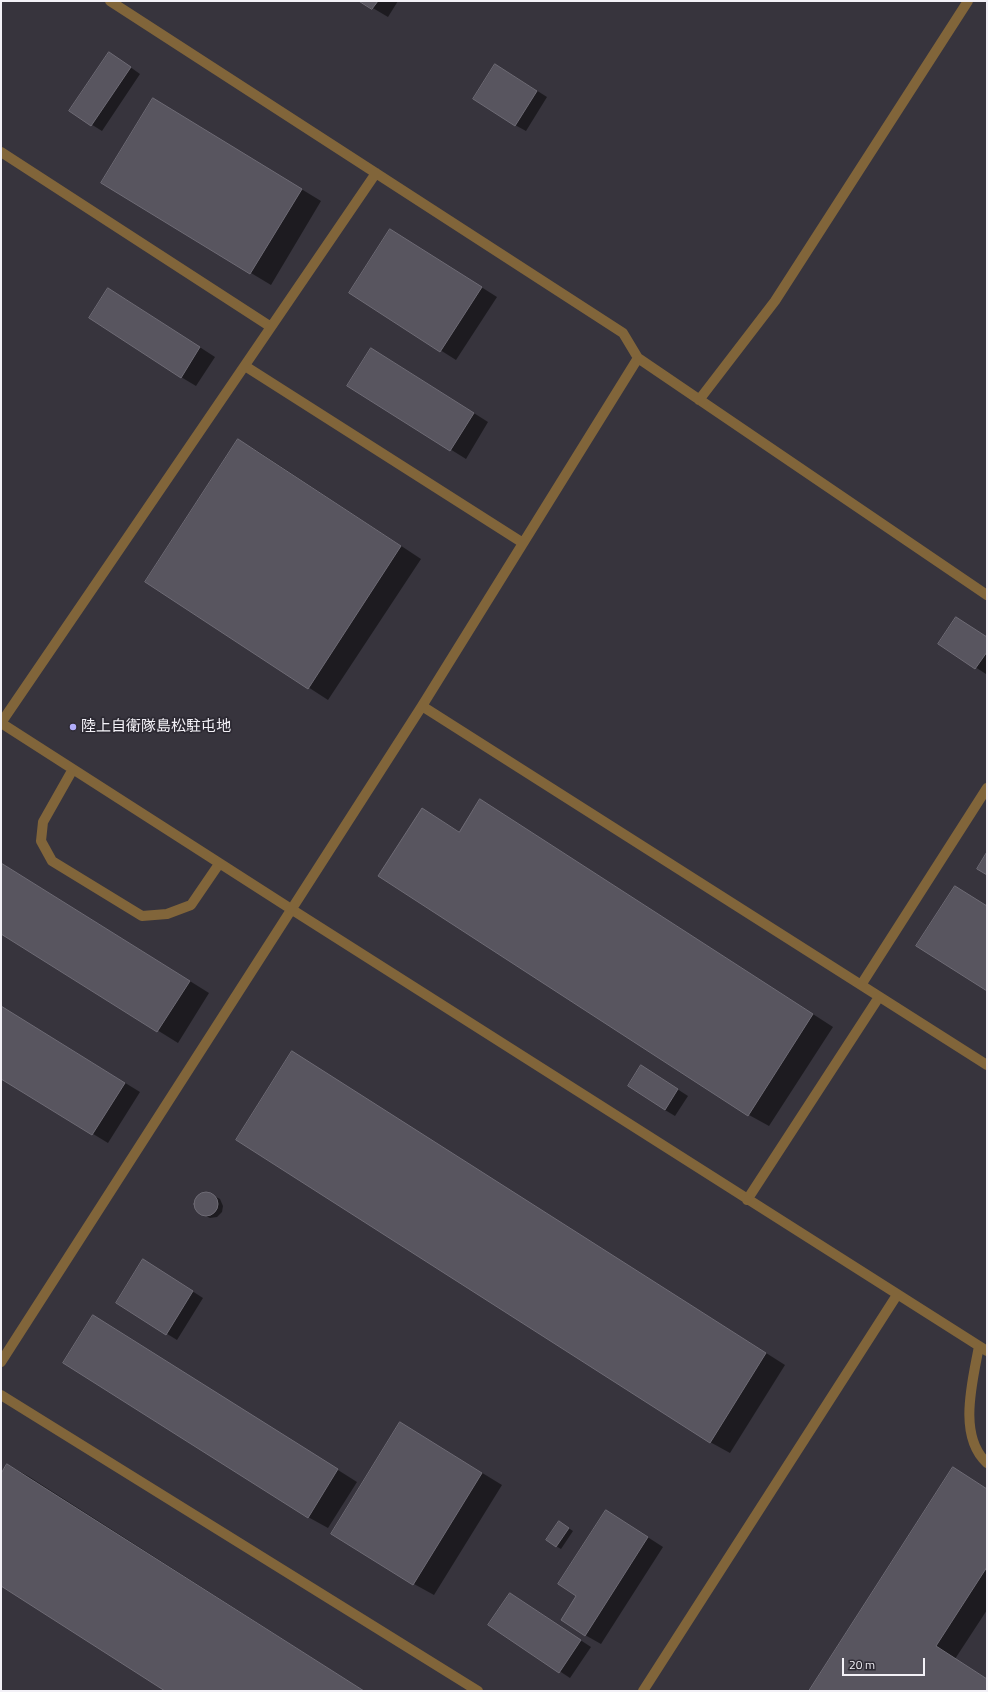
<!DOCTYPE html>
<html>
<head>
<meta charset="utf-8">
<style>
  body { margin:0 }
  #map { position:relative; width:988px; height:1692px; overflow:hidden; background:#37343d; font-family:"Titillium Web",sans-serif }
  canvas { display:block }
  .frame { position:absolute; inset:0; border:2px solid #f3f1f7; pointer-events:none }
  .scale { position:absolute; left:842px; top:1658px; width:83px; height:18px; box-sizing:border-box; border:2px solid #f3f1f7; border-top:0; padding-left:5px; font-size:12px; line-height:14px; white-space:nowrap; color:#f3f1f7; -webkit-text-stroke:3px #2d2a33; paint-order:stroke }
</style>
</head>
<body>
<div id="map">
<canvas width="988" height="1692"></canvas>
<div class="frame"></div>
<div class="scale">20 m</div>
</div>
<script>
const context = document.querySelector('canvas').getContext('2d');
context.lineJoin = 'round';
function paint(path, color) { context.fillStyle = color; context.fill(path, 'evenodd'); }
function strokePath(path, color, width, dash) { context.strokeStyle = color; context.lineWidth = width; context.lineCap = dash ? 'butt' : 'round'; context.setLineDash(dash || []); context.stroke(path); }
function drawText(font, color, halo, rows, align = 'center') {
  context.font = font + ' "Titillium Web","Noto Sans JP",sans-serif'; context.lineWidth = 3.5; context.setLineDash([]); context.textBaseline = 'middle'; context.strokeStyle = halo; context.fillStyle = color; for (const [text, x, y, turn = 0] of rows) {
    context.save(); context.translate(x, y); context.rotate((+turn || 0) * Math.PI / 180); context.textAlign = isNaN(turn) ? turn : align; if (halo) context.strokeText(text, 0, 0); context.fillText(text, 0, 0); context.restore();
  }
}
paint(new Path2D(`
  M 361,1 L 398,1 L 388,17 Z
  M 119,59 L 140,74 L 102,131 L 70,111 Z
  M 506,71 L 547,97 L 526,131 L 515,125 Z
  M 173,111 L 321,201 L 271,285 L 251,273 Z
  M 391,230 L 497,297 L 456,360 L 350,293 Z
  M 124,298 L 215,357 L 196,386 L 181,377 Z
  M 387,358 L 488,422 L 466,459 L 349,386 Z
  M 239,440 L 259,452 L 421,559 L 328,700 L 146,582 Z
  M 987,637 L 986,674 L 939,644 Z
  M 422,809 L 460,832 L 500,812 L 833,1027 L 769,1126 L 749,1115 Z
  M 1,863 L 209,993 L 178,1043 L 1,933 Z
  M 1,1007 L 140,1092 L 108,1143 L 1,1078 Z
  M 292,1052 L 785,1365 L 730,1453 L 710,1442 Z
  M 651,1072 L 688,1096 L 675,1116 L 665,1110 Z
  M 208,1193 L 220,1199 L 223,1206 L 222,1212 L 217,1217 L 210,1218 L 198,1212 L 196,1206 L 196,1199 L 201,1194 Z
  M 153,1266 L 203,1298 L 177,1340 L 117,1303 Z
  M 113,1328 L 357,1482 L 328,1528 L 308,1517 Z
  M 420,1435 L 502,1485 L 434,1595 L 414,1584 Z
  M 8,1465 L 28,1476 L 364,1691 L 167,1691 L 1,1585 L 1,1475 Z
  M 953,1468 L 987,1489 L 987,1610 L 955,1659 L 987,1679 L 987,1691 L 810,1691 Z
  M 621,1520 L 663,1547 L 601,1644 L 585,1635 Z
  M 564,1525 L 573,1531 L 561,1549 L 556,1546 Z
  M 510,1594 L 591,1647 L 570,1678 L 490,1625 Z`), '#0007');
const building = new Path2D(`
  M 359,1 L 378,1 L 372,9 Z
  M 109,52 L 131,67 L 91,126 L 69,111 Z
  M 495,64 L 537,91 L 515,126 L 473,99 Z
  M 153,98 L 302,189 L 250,274 L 101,183 Z
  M 390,229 L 482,287 L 440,352 L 349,293 Z
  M 108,288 L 200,347 L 181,378 L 89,318 Z
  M 371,348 L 474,413 L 450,451 L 347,386 Z
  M 238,439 L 401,546 L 308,689 L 145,582 Z
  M 956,617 L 987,637 L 987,652 L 975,669 L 938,644 Z
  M 480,799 L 813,1014 L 748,1116 L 378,876 L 422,808 L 459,832 Z
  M 987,852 L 987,875 L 977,869 Z
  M 1,863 L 190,981 L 157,1032 L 1,934 Z
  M 955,886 L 987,906 L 987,991 L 916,946 Z
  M 1,1006 L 125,1083 L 92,1135 L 1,1079 Z
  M 292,1051 L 766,1353 L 710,1443 L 236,1140 Z
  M 641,1065 L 678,1089 L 665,1110 L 628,1086 Z
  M194 1204a12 12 0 1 1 24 0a12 12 0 1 1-24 0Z
  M 143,1259 L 193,1291 L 166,1335 L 116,1303 Z
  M 93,1315 L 338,1469 L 308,1518 L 63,1363 Z
  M 400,1422 L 482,1473 L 413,1585 L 331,1534 Z
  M 7,1464 L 364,1691 L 165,1691 L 1,1586 L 1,1474 Z
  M 953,1467 L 987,1489 L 987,1567 L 936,1646 L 987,1679 L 987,1691 L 809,1691 Z
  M 606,1510 L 648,1537 L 585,1636 L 561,1620 L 576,1596 L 558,1584 Z
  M 559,1521 L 569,1528 L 556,1547 L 546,1540 Z
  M 510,1593 L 581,1640 L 559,1673 L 488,1625 Z`);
paint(building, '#58555f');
strokePath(building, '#6e6b75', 1);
strokePath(new Path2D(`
  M 110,1 L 623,333 L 638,358 L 987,595
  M 1,152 L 271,327
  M 245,366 L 523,543
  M 699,400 L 775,301 L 968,1
  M 422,706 L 987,1065
  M 1,723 L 291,909 L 987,1351
  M 1,723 L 376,173
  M 73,769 L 43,822 L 41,841 L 52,861 L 142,916 L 167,914 L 191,905 L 219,864
  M 861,985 L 987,788
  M 747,1200 L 879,997
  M 979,1346 C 973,1380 957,1436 987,1463
  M 1,1362 L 422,706 L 638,358
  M 1,1395 L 478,1691
  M 643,1691 L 897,1295`), '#81653a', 10);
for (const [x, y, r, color] of [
  [73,727,4,"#b1adfa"]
]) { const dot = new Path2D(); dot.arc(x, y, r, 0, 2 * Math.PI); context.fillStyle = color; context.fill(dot); strokePath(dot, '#2d2a33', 1.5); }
drawText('15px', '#f3f1f7', '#2d2a33', [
  ["陸上自衛隊島松駐屯地",81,727]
], 'left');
</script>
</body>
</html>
